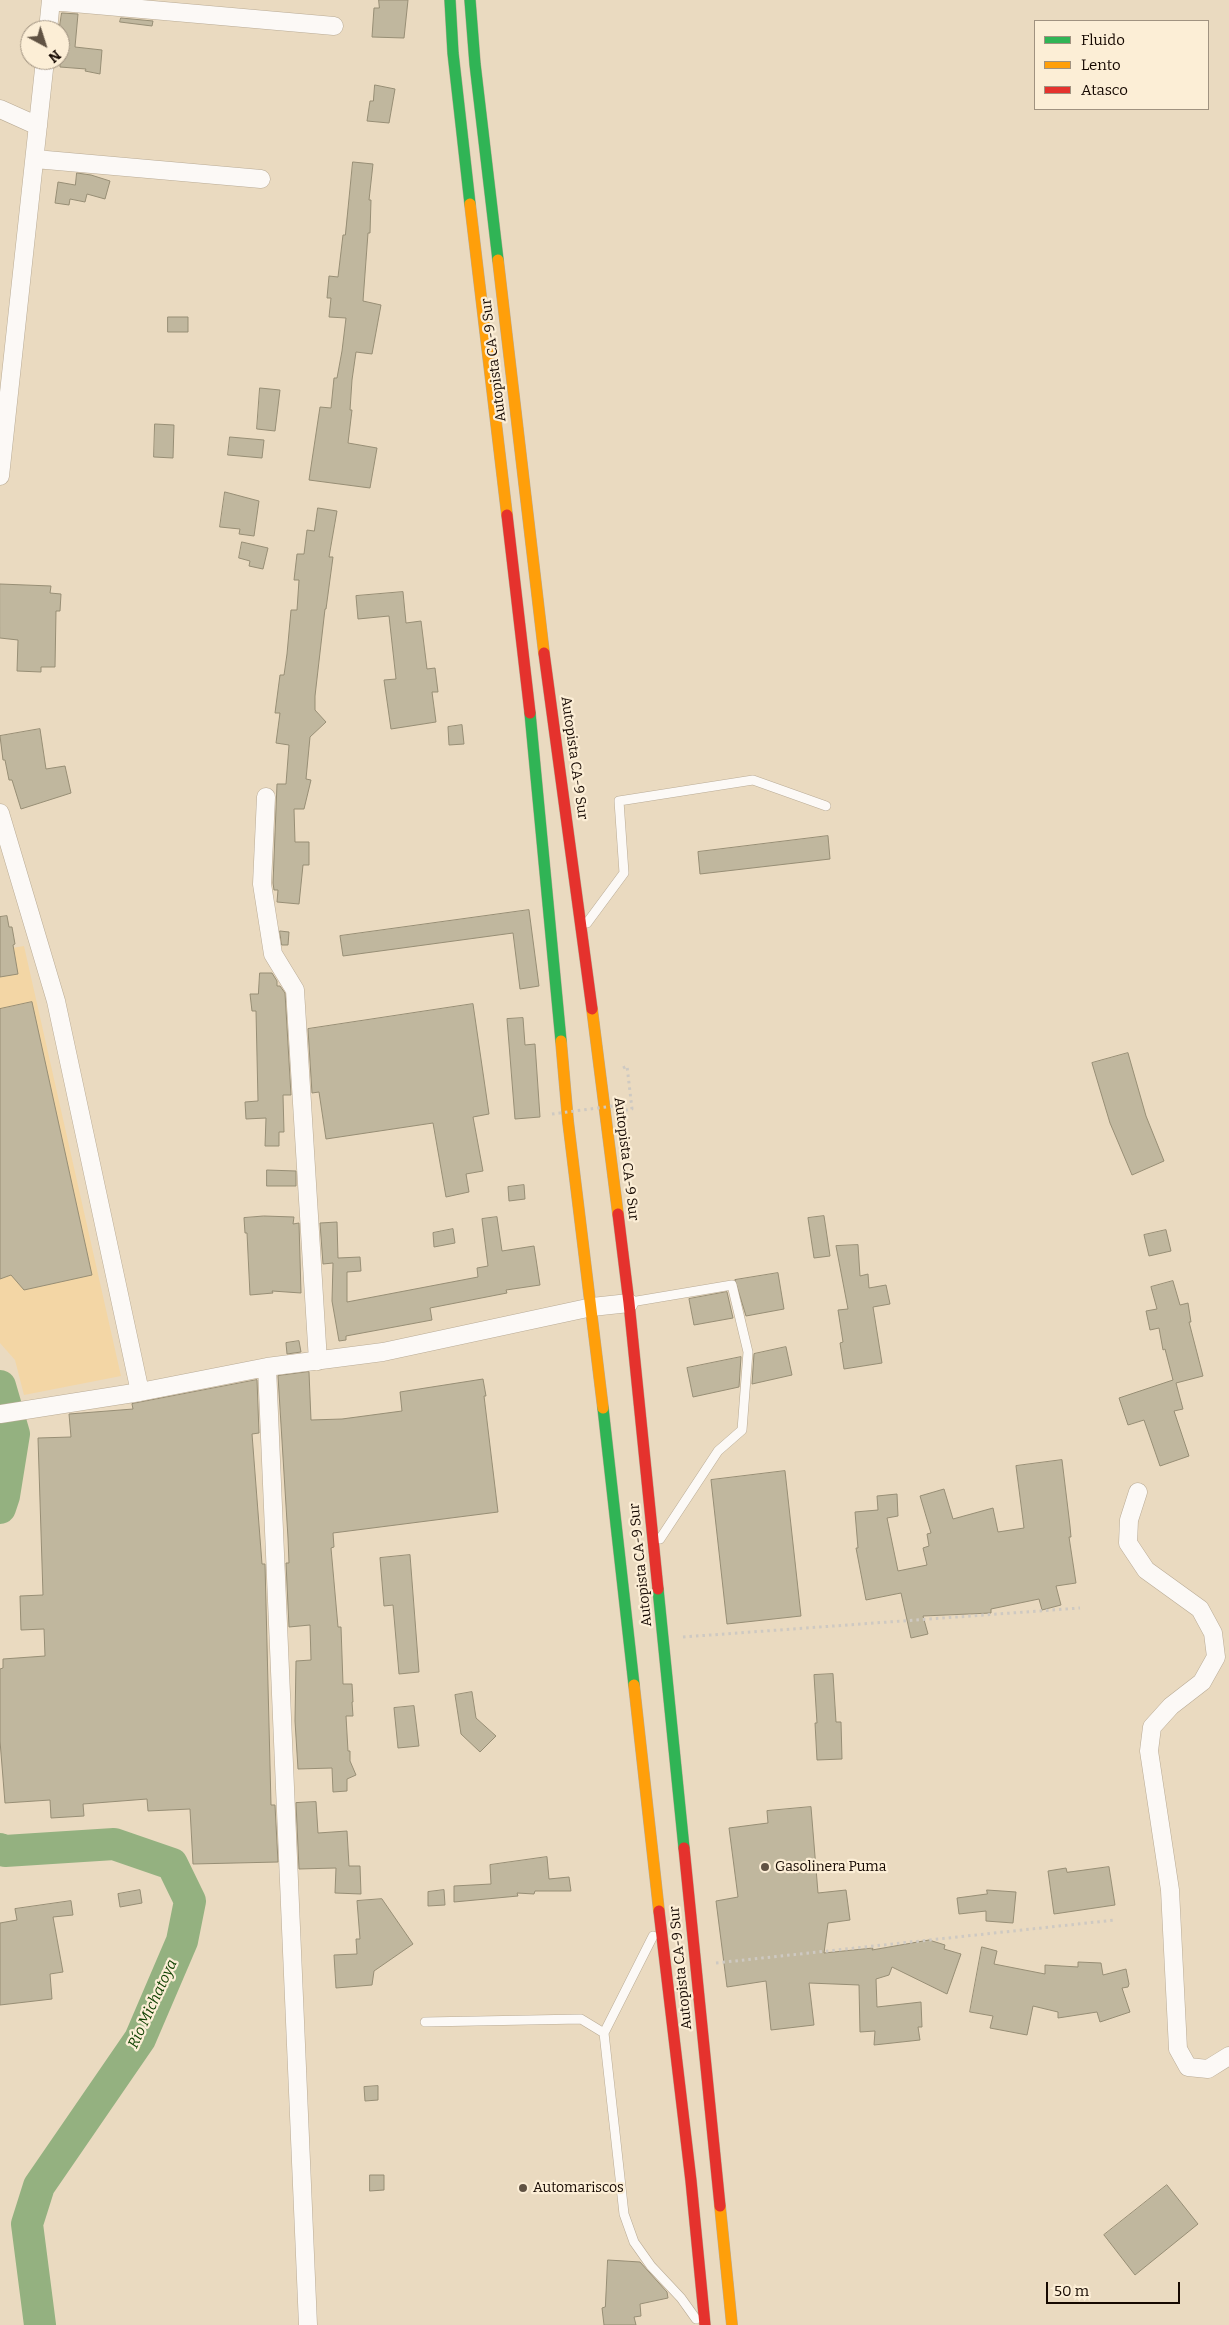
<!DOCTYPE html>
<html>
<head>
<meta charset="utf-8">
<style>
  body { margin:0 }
  #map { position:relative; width:1229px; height:2325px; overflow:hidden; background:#eadac0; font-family:Bitter,serif }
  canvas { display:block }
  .legend { position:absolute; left:1034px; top:20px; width:175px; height:90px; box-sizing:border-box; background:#fceed6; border:1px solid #a09280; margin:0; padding:6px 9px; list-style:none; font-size:15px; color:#150800 }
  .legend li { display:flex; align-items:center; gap:10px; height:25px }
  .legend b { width:25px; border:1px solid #a09280 }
  .north { position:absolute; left:20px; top:20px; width:50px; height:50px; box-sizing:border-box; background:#fceed6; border:1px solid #a09280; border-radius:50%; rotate:140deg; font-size:14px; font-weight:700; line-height:20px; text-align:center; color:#150800 }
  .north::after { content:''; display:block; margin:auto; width:18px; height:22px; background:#605243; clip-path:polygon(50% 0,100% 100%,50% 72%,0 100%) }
  .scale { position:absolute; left:1046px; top:2282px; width:134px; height:22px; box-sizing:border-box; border:2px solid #150800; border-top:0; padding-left:6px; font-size:15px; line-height:18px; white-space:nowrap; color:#150800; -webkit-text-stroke:4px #fceed6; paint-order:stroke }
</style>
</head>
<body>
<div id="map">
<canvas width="1229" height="2325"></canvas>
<ul class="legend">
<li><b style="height:6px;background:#30b455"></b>Fluido</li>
<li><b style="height:6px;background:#ff9f0a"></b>Lento</li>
<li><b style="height:6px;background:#e5322d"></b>Atasco</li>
</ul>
<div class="north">N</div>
<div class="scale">50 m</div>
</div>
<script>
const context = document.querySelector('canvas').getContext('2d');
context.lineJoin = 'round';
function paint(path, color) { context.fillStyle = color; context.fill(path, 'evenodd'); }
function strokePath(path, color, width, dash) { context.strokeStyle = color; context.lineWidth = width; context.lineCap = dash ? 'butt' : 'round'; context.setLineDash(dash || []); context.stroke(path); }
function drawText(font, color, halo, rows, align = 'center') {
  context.font = font + ' Bitter,serif'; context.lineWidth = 4.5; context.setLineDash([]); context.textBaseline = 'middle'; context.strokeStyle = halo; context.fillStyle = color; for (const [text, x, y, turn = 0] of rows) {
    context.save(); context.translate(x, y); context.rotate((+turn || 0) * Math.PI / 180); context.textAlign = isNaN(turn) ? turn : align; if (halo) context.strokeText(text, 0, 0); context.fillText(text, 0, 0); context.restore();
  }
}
paint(new Path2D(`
  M 24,946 L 121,1376 L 24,1395 L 15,1360 L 0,1343 L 0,950 Z`), '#f3d6a5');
strokePath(new Path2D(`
  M 0,1386 L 14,1434 L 4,1496 L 0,1508
  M 0,1849 L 5,1851 L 114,1844 L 172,1864 L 190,1901 L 182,1941 L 140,2039 L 39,2186 L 27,2224 L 40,2325`), '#94b180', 32);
const building = new Path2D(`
  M 379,0 L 408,0 L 404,38 L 372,37 L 374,8 L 379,8 Z
  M 62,13 L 78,14 L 75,47 L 102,50 L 100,74 L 85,71 L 86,69 L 60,67 L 59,30 Z
  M 121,18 L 153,21 L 152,26 L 120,22 Z
  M 375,85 L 395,89 L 389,123 L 367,121 L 370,101 L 373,101 Z
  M 353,162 L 373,164 L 369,200 L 371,200 L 370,233 L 368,233 L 363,301 L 381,305 L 372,354 L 356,352 L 352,380 L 350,410 L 352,410 L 348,443 L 377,448 L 370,488 L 309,480 L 320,407 L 331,408 L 334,378 L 337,378 L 342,351 L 346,318 L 329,317 L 331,298 L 327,298 L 329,276 L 338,277 L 343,235 L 345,235 Z
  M 77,173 L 91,175 L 110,181 L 105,199 L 87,194 L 85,202 L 70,199 L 69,205 L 55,203 L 58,182 L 75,185 Z
  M 168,317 L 188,317 L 188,332 L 168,332 Z
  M 260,388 L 280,390 L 275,431 L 257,429 Z
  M 155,424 L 174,425 L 173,458 L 154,457 Z
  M 230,437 L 264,440 L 262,458 L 228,455 Z
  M 225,492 L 259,501 L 254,536 L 239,534 L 240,529 L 220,527 Z
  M 318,508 L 337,511 L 329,557 L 333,557 L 326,609 L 325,609 L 315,696 L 315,710 L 326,722 L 310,737 L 306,779 L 311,780 L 304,809 L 294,809 L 295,842 L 309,842 L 309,865 L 303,865 L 299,904 L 277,902 L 278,890 L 274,890 L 273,883 L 277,784 L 286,784 L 289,745 L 276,743 L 280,713 L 275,713 L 280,675 L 284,675 L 287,654 L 291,610 L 297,610 L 299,580 L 294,580 L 297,554 L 304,554 L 307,530 L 314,531 Z
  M 242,542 L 268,548 L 263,569 L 249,566 L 250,561 L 239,558 Z
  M 0,584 L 51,586 L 50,593 L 61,594 L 60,611 L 56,611 L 55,667 L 41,667 L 41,672 L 17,671 L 18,640 L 0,638 Z
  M 403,592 L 406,623 L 421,621 L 427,669 L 435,668 L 438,692 L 432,692 L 436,722 L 391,729 L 384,680 L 396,679 L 389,616 L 358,619 L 356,596 Z
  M 462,725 L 464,744 L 449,745 L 448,727 Z
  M 40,729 L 46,769 L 65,766 L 71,793 L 21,809 L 12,780 L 9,780 L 5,760 L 3,760 L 0,736 Z
  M 828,836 L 830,859 L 700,874 L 698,852 Z
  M 529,910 L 539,986 L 520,989 L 513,933 L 343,956 L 340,936 Z
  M 7,916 L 9,927 L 12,927 L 15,944 L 13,945 L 18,974 L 0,977 L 0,917 Z
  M 280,931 L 289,932 L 288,945 L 282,945 Z
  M 260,973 L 272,973 L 277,981 L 277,986 L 280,986 L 285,993 L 291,1095 L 283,1095 L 284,1132 L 279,1132 L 279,1146 L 265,1146 L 266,1118 L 246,1119 L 245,1102 L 258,1101 L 256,1011 L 252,1011 L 250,994 L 258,994 Z
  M 32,1002 L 92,1275 L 24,1290 L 11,1275 L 0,1279 L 0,1009 Z
  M 473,1004 L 489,1114 L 473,1117 L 483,1171 L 466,1174 L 469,1192 L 446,1197 L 433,1123 L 326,1139 L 319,1092 L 312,1093 L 308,1029 Z
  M 523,1018 L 525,1045 L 535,1044 L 540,1117 L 515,1119 L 507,1019 Z
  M 1128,1053 L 1146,1116 L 1164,1161 L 1132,1175 L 1110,1123 L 1092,1063 Z
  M 267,1170 L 296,1171 L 296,1186 L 267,1186 Z
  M 524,1185 L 525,1199 L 509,1201 L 508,1187 Z
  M 264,1216 L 294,1217 L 293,1224 L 299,1223 L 301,1293 L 272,1291 L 273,1293 L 250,1295 L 247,1233 L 245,1233 L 244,1218 Z
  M 824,1216 L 830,1256 L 814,1258 L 808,1218 Z
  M 497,1217 L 502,1251 L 534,1246 L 540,1285 L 506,1290 L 507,1293 L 430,1308 L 432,1320 L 346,1336 L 346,1340 L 339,1341 L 332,1301 L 333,1263 L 323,1264 L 320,1223 L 337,1222 L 338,1258 L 360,1257 L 361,1271 L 347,1272 L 347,1302 L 478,1277 L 477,1268 L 488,1266 L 482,1219 Z
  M 453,1229 L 455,1243 L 434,1247 L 433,1233 Z
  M 1166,1230 L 1171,1251 L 1149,1256 L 1144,1235 Z
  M 858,1245 L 860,1276 L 868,1274 L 869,1288 L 886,1285 L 890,1304 L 873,1307 L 882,1363 L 844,1369 L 840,1343 L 843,1342 L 838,1310 L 848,1309 L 836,1246 Z
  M 778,1273 L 784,1309 L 746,1316 L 735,1280 Z
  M 1173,1281 L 1180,1305 L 1188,1303 L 1191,1322 L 1189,1322 L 1203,1376 L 1176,1383 L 1183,1409 L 1174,1411 L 1189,1456 L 1160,1466 L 1144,1420 L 1128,1425 L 1119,1398 L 1173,1380 L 1165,1349 L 1163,1350 L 1159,1328 L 1150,1330 L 1146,1311 L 1157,1309 L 1151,1287 Z
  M 727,1292 L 733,1318 L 694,1325 L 689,1299 Z
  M 299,1341 L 301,1352 L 287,1354 L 286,1343 Z
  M 786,1347 L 792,1375 L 752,1384 L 754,1354 Z
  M 741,1357 L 739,1387 L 693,1397 L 687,1368 Z
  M 309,1372 L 311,1420 L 342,1419 L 402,1411 L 400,1392 L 483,1379 L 486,1396 L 484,1396 L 498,1512 L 333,1533 L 334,1547 L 331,1548 L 338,1627 L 341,1627 L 343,1684 L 352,1684 L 353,1702 L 352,1702 L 353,1716 L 346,1716 L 348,1751 L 350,1751 L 350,1761 L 356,1775 L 347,1779 L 347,1791 L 333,1792 L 332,1768 L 298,1769 L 295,1721 L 296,1661 L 311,1660 L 310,1625 L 289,1627 L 286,1563 L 289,1563 L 288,1538 L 278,1376 Z
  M 257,1380 L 259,1433 L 252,1434 L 262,1564 L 265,1564 L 271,1805 L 275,1805 L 278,1862 L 193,1864 L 190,1809 L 148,1811 L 147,1799 L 83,1804 L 84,1816 L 51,1818 L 50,1800 L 5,1803 L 0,1741 L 0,1669 L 3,1668 L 3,1659 L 45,1656 L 44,1629 L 21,1630 L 20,1596 L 43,1595 L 38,1438 L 71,1437 L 69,1414 L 133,1409 L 132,1404 Z
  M 1062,1460 L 1070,1526 L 1071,1537 L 1069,1537 L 1076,1583 L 1056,1586 L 1061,1605 L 1042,1610 L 1039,1599 L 991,1609 L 991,1613 L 923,1616 L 928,1634 L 911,1638 L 901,1593 L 866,1600 L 856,1548 L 858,1548 L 855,1512 L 878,1510 L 877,1496 L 897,1494 L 898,1516 L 887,1518 L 898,1571 L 927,1565 L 923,1548 L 929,1546 L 927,1534 L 931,1533 L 920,1496 L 944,1489 L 953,1519 L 993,1508 L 998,1532 L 1024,1528 L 1016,1466 Z
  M 785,1471 L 801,1616 L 727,1624 L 711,1480 Z
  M 410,1555 L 419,1672 L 399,1674 L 393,1605 L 384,1606 L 380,1558 Z
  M 833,1674 L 836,1722 L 841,1722 L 842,1759 L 817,1760 L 815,1723 L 817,1723 L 814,1675 Z
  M 472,1692 L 476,1718 L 496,1736 L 480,1752 L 461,1734 L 455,1695 Z
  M 414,1706 L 419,1746 L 398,1748 L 394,1708 Z
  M 316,1802 L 318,1833 L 347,1831 L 349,1866 L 360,1866 L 361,1894 L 335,1893 L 336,1868 L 299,1869 L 296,1803 Z
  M 811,1807 L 818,1893 L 846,1890 L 850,1920 L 828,1923 L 824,1953 L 873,1948 L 872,1950 L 929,1940 L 945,1945 L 944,1949 L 961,1954 L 947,1994 L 892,1967 L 889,1975 L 876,1979 L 877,2007 L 921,2002 L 922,2027 L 918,2027 L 920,2040 L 874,2045 L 875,2031 L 860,2032 L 859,1985 L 809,1983 L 814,2025 L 771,2030 L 766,1981 L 727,1987 L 716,1901 L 738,1897 L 729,1828 L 768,1823 L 767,1811 Z
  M 547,1857 L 549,1879 L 569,1877 L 571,1891 L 535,1891 L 534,1894 L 517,1893 L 518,1896 L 454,1902 L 454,1886 L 491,1884 L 490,1865 Z
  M 1109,1867 L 1115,1905 L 1054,1914 L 1048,1871 L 1066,1868 L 1067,1872 Z
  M 140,1890 L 142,1903 L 120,1907 L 118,1894 Z
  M 444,1890 L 445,1905 L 428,1906 L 428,1892 Z
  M 987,1890 L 1016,1892 L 1013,1923 L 986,1921 L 986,1911 L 959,1914 L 957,1898 L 987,1894 Z
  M 382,1899 L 413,1944 L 374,1971 L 372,1985 L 336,1988 L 334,1955 L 357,1954 L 356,1939 L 360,1939 L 357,1901 Z
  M 71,1901 L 73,1915 L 53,1917 L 63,1972 L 50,1974 L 52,1999 L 0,2005 L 0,1923 L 17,1920 L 15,1909 Z
  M 982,1947 L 997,1951 L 994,1964 L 1045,1974 L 1045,1965 L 1078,1967 L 1078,1962 L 1101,1963 L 1103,1975 L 1126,1969 L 1129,1984 L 1128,1987 L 1122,1988 L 1130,2012 L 1100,2022 L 1097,2012 L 1058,2018 L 1058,2012 L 1033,2006 L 1027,2035 L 990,2028 L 993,2016 L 970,2012 Z
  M 378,2086 L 378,2100 L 365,2101 L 364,2087 Z
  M 370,2175 L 384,2175 L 384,2190 L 370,2191 Z
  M 1167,2185 L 1198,2224 L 1135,2275 L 1104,2235 Z
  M 608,2260 L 640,2262 L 667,2292 L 668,2298 L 640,2304 L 641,2316 L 634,2317 L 636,2325 L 604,2325 L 602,2308 L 605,2307 Z`);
paint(building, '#c0b79e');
strokePath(building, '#978e75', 1);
const lane = new Path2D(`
  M 587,923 L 624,873 L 619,801 L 753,780 L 826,806
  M 631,1302 L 732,1285 L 748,1352 L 742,1430 L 718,1451 L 660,1539
  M 653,1936 L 604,2033 L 624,2214 L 634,2242 L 651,2266 L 681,2298 L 696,2319
  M 425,2022 L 581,2019 L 604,2033`);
const street = new Path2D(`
  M 51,1 L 334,26
  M 48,30 L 51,0
  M 0,109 L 38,126
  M 35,159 L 261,179
  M 0,476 L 45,60
  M 266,797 L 262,884 L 273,954 L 295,990 L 318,1361
  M 0,813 L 56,1001 L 140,1392
  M 267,1367 L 308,2325
  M 0,1414 L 140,1392 L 267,1367 L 383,1352 L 592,1307 L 629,1303
  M 1138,1492 L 1129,1520 L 1128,1543 L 1146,1570 L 1200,1609 L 1213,1633 L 1216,1657 L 1202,1682 L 1171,1706 L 1152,1727 L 1149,1751 L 1170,1890 L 1178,2049 L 1188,2067 L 1208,2069 L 1229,2056`);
const fast = new Path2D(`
  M 450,0 L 453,53 L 470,204
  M 470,0 L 475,64 L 498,260
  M 530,713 L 561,1041
  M 603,1408 L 634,1685
  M 658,1589 L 684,1848`);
const slow = new Path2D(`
  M 470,204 L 507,515
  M 498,260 L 544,653
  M 592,1009 L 618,1214
  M 561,1041 L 568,1121 L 603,1408
  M 634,1685 L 659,1911
  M 720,2206 L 732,2325`);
const jam = new Path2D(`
  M 507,515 L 530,713
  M 544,653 L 592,1009
  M 618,1214 L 629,1303 L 658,1589
  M 684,1848 L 720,2206
  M 659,1911 L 691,2181 L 705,2325`);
strokePath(lane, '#b9ab95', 10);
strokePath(street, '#b9ab95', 19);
strokePath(fast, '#b9ab95', 12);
strokePath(slow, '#b9ab95', 12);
strokePath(jam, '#b9ab95', 12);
strokePath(new Path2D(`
  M 623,1068 L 627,1066 L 632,1109 L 626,1110
  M 683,1637 L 1080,1608
  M 716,1963 L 1115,1920`), '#cec9c2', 3, [2.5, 4]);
strokePath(lane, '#fcf9f6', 9);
strokePath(street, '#fcf9f6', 18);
strokePath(fast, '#30b455', 11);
strokePath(slow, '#ff9f0a', 11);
strokePath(jam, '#e5322d', 11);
strokePath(new Path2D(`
  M 552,1114 L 628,1104`), '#cec9c2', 3, [2.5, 4]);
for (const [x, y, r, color] of [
  [765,1867,5,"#605243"],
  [523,2188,5,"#605243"]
]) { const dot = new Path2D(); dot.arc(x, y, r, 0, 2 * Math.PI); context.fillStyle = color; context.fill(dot); strokePath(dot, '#fceed6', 2); }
drawText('14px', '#150800', '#fceed6', [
  ["Autopista CA-9 Sur",494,360,-97],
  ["Autopista CA-9 Sur",574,758,82],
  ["Autopista CA-9 Sur",626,1159,83],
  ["Autopista CA-9 Sur",641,1565,-96],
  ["Autopista CA-9 Sur",681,1968,-96]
]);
drawText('14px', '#150800', '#fceed6', [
  ["Gasolinera Puma",775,1867],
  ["Automariscos",533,2188]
], 'left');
drawText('italic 15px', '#114203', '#fceed6', [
  ["Río Michatoya",153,2004,-65]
]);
</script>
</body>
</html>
